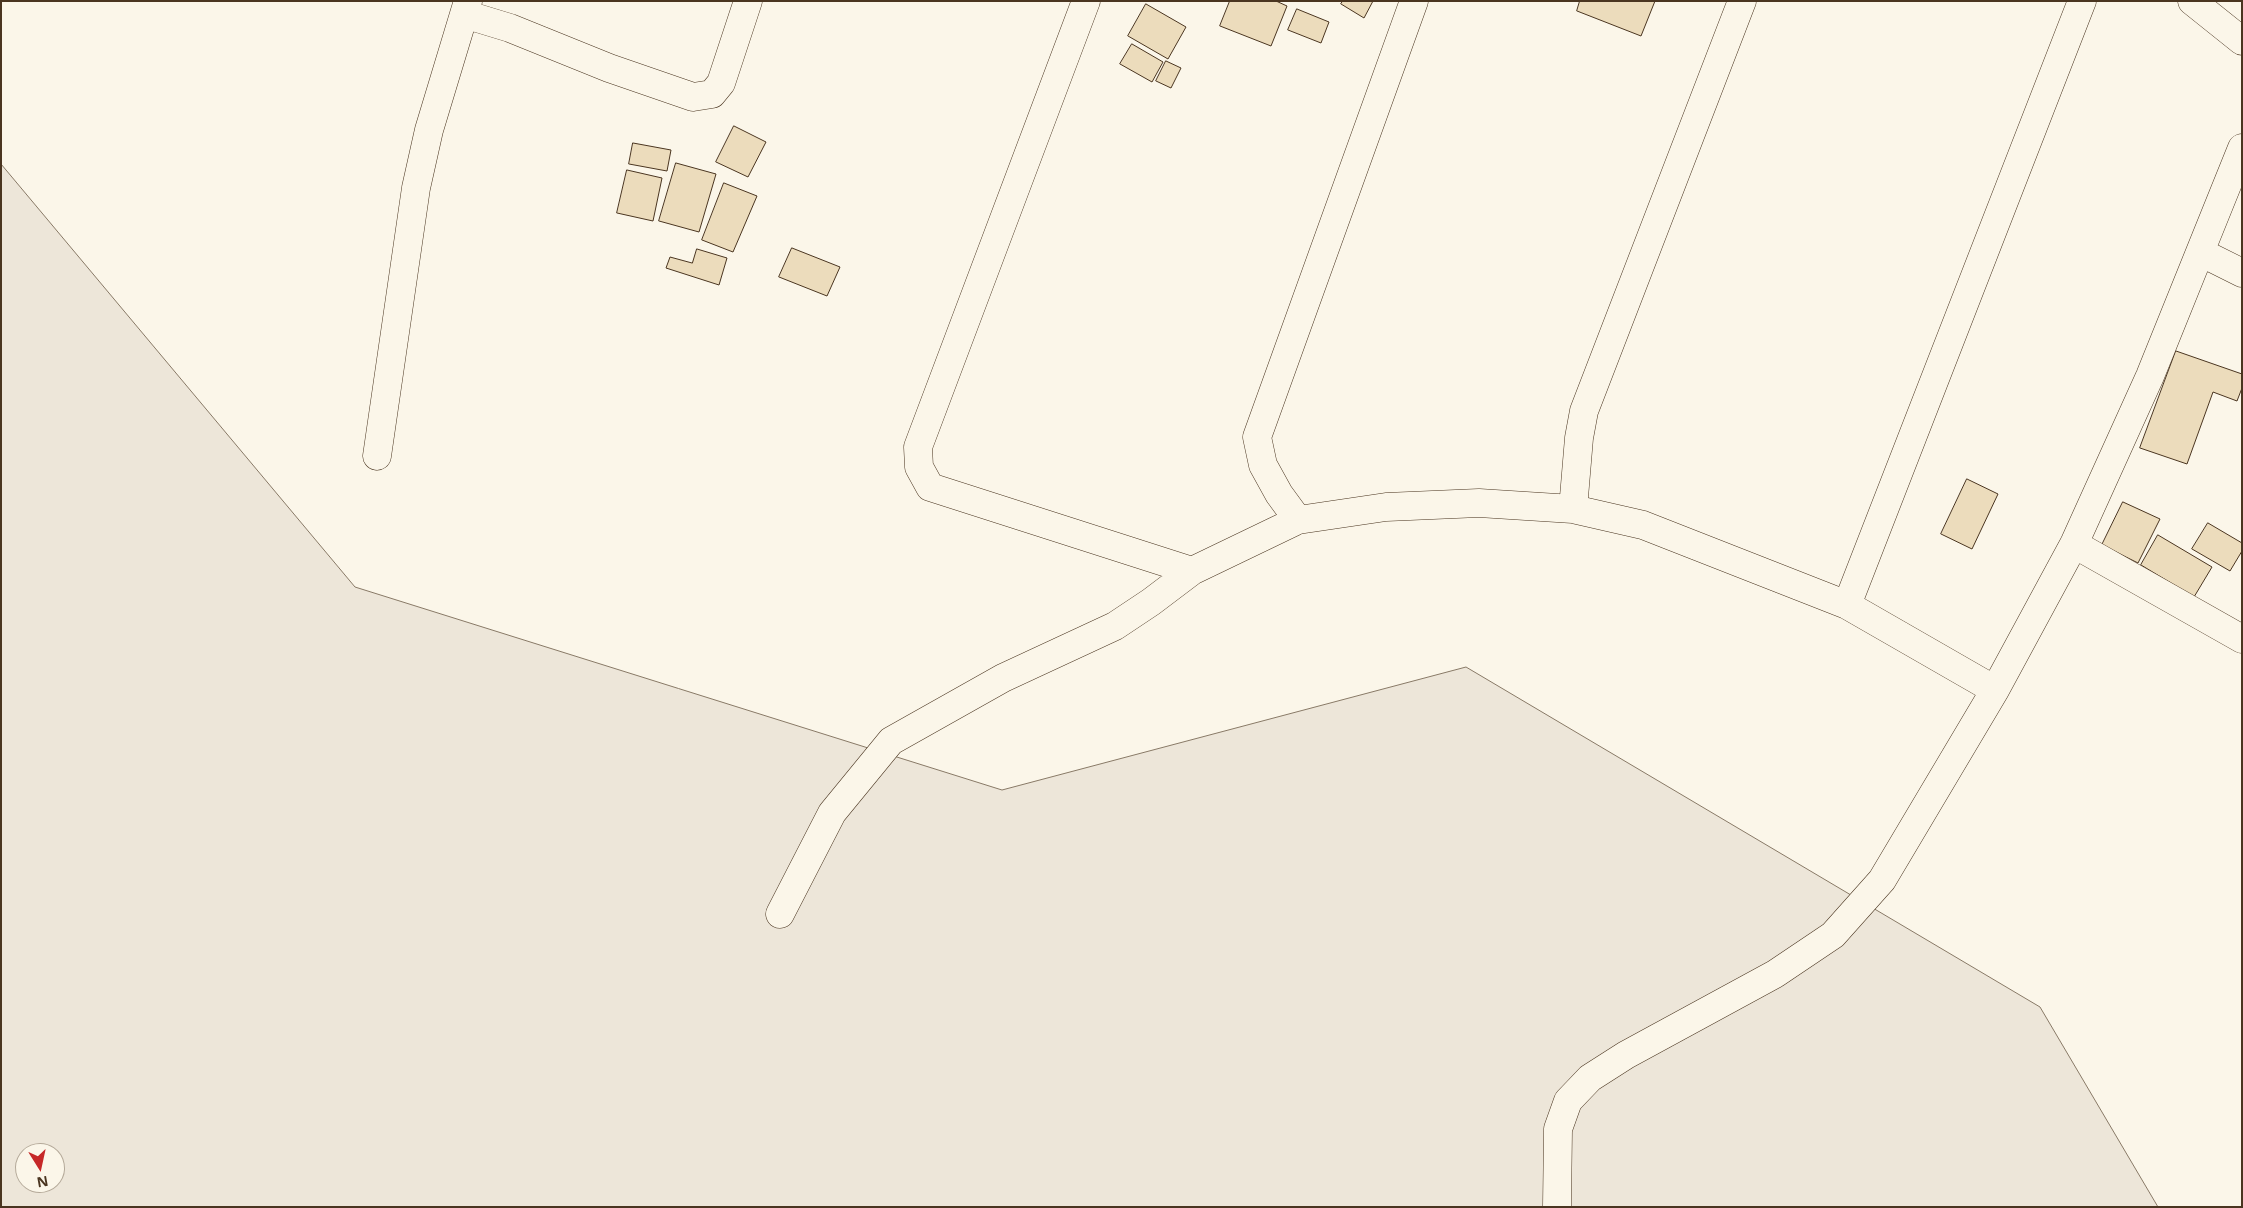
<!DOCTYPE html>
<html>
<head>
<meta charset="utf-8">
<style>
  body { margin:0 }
  #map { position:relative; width:2243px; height:1208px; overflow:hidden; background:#fbf6e9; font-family:"Open Sans",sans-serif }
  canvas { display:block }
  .frame { position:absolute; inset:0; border:2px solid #4a3520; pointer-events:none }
  .north { position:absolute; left:15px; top:1143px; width:50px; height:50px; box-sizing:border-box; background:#fbf6e9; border:1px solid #b4a999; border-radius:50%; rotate:170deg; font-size:14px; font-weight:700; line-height:20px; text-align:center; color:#4a3520 }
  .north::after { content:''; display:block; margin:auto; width:18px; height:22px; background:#c62828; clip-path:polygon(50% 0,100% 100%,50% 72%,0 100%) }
</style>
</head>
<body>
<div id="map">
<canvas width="2243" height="1208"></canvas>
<div class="frame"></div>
<div class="north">N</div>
</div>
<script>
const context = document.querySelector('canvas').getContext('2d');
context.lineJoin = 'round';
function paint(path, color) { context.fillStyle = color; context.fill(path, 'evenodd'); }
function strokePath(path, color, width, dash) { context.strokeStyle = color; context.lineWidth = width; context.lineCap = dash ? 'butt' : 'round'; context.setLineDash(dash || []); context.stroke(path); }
const green = new Path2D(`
  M 1,164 L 355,587 L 1002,790 L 1466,667 L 2040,1007 L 2158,1207 L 1,1207 ZM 25,1153 L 55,1153 L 55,1183 L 25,1183 Z`);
paint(green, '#ede6d9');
strokePath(green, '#887966', 1);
const building = new Path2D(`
  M 1230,1 L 1276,1 L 1287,6 L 1271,46 L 1220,26 Z
  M 1343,1 L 1373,1 L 1364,18 L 1341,4 Z
  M 1580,1 L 1655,1 L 1641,36 L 1577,11 Z
  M 1146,4 L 1186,27 L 1168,59 L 1128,36 Z
  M 1297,9 L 1329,22 L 1321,43 L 1288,30 Z
  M 1132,44 L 1163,62 L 1152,82 L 1120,64 Z
  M 1166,61 L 1181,68 L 1171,88 L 1156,81 Z
  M 734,126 L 766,142 L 748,177 L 716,162 Z
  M 633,143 L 671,150 L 667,171 L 629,164 Z
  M 676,163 L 716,174 L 699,232 L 659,221 Z
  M 627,170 L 662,178 L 653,221 L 617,213 Z
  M 724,183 L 757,196 L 733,252 L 702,240 Z
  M 792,248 L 840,267 L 827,296 L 779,277 Z
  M 697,249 L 727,258 L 719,285 L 666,268 L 670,257 L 692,263 Z
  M 2176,351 L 2242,374 L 2242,388 L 2237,401 L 2213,392 L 2187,464 L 2140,448 Z
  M 1967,479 L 1998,494 L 1972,549 L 1941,534 Z
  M 2123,502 L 2160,519 L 2138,563 L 2102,545 Z
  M 2208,523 L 2242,543 L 2242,551 L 2230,571 L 2192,549 Z
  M 2158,535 L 2212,567 L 2194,597 L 2141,565 Z`);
paint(building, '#ecdcbc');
strokePath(building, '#4a3520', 1);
const minor = new Path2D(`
  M 1086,1 L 918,447 L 919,467 L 930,487 L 1192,571
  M 2192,1 L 2242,41
  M 464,14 L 510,28 L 609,68 L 693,97 L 712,94 L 721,83 L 748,1
  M 2200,252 L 2242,273
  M 377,456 L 416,188 L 429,130 L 468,1
  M 1573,509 L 1579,438 L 1584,411 L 1742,1
  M 1298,520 L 1279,494 L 1263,465 L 1257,437 L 1414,1
  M 2074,544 L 2242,639
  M 1847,605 L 2082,1
  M 780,914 L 832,813 L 891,741 L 1003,678 L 1115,626 L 1151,602 L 1192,571 L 1298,520 L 1386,507 L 1479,503 L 1573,509 L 1643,525 L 1847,605 L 1995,690
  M 1557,1207 L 1558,1129 L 1568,1101 L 1590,1078 L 1626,1055 L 1775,974 L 1833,935 L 1882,880 L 1995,690 L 2074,544 L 2150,376 L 2242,148`);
strokePath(minor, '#4a3520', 29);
strokePath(minor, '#fbf6e9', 28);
</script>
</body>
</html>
